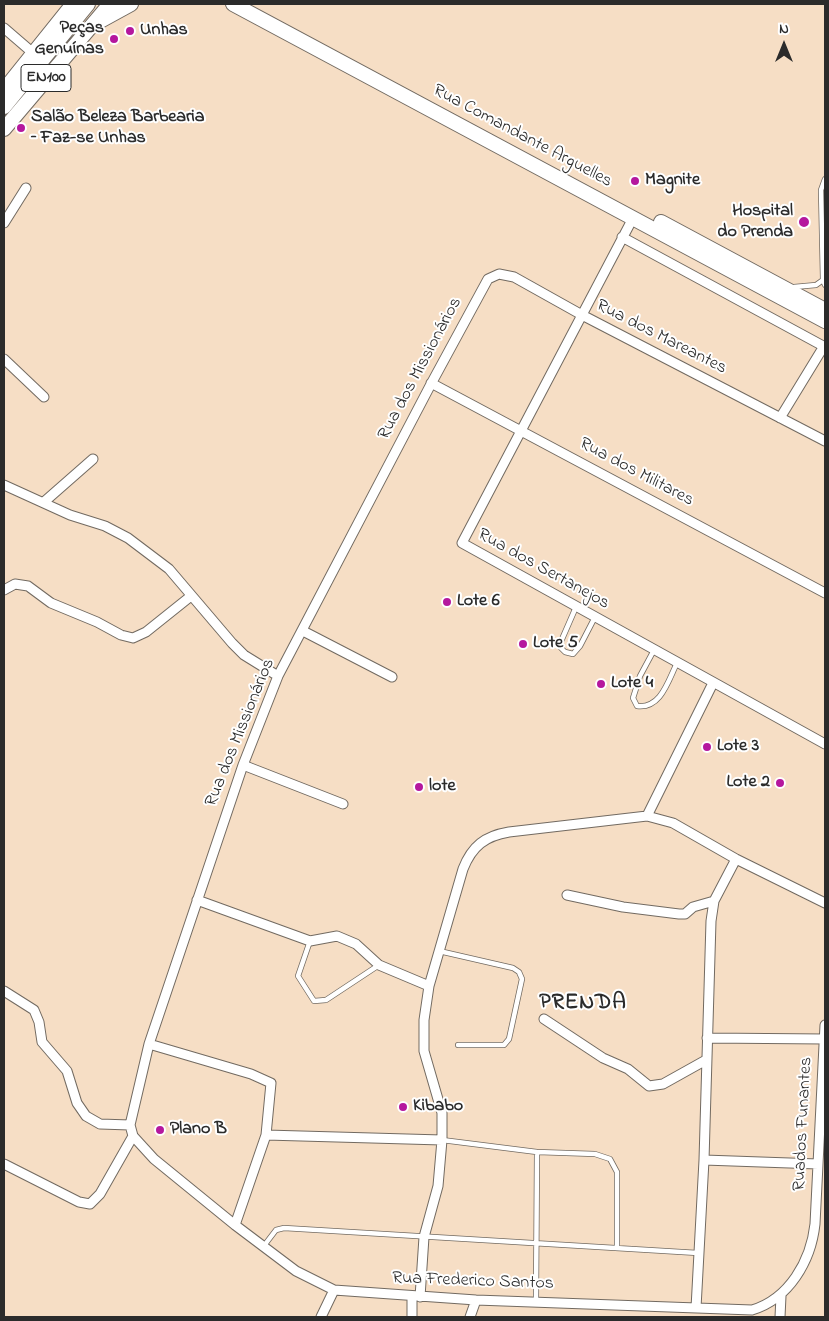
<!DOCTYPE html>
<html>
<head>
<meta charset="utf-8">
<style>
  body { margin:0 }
  #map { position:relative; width:829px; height:1321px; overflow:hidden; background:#f6dec5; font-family:"Indie Flower",sans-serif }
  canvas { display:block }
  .frame { position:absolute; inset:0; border:5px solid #2b2b2b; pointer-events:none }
  .north { position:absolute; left:759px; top:20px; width:50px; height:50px; -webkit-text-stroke:4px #fff; paint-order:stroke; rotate:0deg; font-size:14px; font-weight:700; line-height:20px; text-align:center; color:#2b2b2b }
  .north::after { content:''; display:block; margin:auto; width:18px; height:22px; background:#2b2b2b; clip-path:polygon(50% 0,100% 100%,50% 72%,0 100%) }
</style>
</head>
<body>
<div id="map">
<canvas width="829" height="1321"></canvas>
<div class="frame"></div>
<div class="north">N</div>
</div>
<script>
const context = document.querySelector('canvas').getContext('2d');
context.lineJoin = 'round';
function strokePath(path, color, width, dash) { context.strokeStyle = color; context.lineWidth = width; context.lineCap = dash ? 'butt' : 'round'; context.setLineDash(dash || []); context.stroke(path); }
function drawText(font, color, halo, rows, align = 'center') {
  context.font = font + ' "Indie Flower",sans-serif'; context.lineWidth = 4; context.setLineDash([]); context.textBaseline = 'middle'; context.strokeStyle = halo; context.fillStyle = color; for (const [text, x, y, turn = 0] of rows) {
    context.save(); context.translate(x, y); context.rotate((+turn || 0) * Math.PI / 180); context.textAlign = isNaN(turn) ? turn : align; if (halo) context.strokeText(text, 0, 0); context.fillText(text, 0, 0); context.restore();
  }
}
const service = new Path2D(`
  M 825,179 L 821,190 L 823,280 L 825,285
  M 794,287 L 816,285 L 823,280
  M 576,607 L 559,646 L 565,652 L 573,654 L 580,646 L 595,617
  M 654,650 L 640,676 L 633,698 L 637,706 C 661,709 668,681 677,663
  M 310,941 L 298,976 L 314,1001 L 326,1000 L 379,965
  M 439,951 L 513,968 L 519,972 L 522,979 L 509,1039 L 504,1045 L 458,1045
  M 442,1140 L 537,1152 L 595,1154 L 610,1159 L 617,1172 L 617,1248
  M 263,1247 L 276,1230 L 284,1228 L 698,1253
  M 536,1300 L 537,1152`);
const minor = new Path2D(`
  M 4,28 L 33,53
  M 633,218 L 462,543 L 825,744
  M 4,223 L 26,188
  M 622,237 L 825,347
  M 4,359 L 44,397
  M 431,383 L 825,593
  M 780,418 L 824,346
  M 825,441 L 582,315 L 514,277 L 499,274 L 488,279 L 431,384 L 278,676 L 243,765 L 149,1044 L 130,1125 L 133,1136 L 154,1159 L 235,1225 L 296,1271 L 334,1290 L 476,1300 L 752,1310 C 789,1299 811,1261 815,1224 L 825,1025
  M 4,485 L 70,515 L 105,526 L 128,538 L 169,569 L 232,643 L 244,655 L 278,676
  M 44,502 L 93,459
  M 4,590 L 15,584 L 28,586 L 51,603 L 97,622 L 121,635 L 133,638 L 146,632 L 191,596
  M 303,631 L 392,677
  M 243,765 L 343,804
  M 647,816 L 713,683
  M 567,895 L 623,907 L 679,914 L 685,914 L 693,907 L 714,901
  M 197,900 L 310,941 L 337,936 L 356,944 L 379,965 L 429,986
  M 4,991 L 34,1010 L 39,1022 L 42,1042 L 67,1071 L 77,1103 L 86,1116 L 100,1124 L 130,1125
  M 544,1019 L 603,1058 L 628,1069 L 649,1086 L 663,1084 L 706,1060
  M 707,1038 L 825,1039
  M 149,1044 L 251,1074 L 271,1083 L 266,1135 L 235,1225
  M 266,1135 L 442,1140
  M 704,1160 L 818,1164
  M 4,1164 L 79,1202 L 90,1204 L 100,1194 L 133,1136
  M 412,1296 L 412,1317
  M 420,1297 L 424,1237 L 438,1186 L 442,1140 L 442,1113 L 424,1051 L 424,1020 L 429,986 L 463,869 C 472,846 485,836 509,832 L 647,816 L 673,823 L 736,859 L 825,903
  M 696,1308 L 704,1160 L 711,921 L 714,901 L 736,859
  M 321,1317 L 334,1290
  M 470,1317 L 476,1300
  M 780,1317 L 781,1296`);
const primary = new Path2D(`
  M 233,4 L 825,321
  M 100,21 L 131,4
  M 4,90 L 73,4
  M 4,107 L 88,4
  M 4,129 L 110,4
  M 661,222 L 825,310`);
strokePath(service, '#726a61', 6);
strokePath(minor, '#726a61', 11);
strokePath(primary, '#726a61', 16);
strokePath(service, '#fff', 4.5);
strokePath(minor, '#fff', 9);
strokePath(primary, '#fff', 14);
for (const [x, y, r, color] of [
  [130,31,5,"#b5179e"],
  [114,39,5,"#b5179e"],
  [21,128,5,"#b5179e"],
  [635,181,5,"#b5179e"],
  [804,222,6,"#b5179e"],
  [447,602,5,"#b5179e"],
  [523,644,5,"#b5179e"],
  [601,684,5,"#b5179e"],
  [707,747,5,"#b5179e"],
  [780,783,5,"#b5179e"],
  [419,787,5,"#b5179e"],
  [403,1107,5,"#b5179e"],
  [160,1130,5,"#b5179e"]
]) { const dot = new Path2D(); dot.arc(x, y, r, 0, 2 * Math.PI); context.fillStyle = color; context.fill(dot); strokePath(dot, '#fff', 2); }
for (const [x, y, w] of [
  [46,78,50]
]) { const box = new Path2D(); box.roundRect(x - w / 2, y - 13.5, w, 27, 4); context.fillStyle = '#fff'; context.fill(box); strokePath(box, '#2b2b2b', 1); }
drawText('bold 16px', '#2b2b2b', null, [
  ["EN100",46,78]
]);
drawText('bold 18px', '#2b2b2b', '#fff', [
  ["Peças",104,29,"right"],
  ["Genuínas",104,50,"right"],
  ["Unhas",140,31],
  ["Salão Beleza Barbearia",31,118],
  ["– Faz-se Unhas",31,139],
  ["Magnite",645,181],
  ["Hospital",793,212,"right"],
  ["do Prenda",793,233,"right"],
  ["Lote 6",457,602],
  ["Lote 5",533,644],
  ["Lote 4",611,684],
  ["Lote 3",717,747],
  ["Lote 2",770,783,"right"],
  ["lote",429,787],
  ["Kibabo",413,1107],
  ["Plano B",170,1130]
], 'left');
drawText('18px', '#2b2b2b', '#fff', [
  ["Rua Comandante Arguelles",522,137,28],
  ["Rua dos Mareantes",661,338,27],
  ["Rua dos Missionários",421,369,-62],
  ["Rua dos Militares",636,473,28],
  ["Rua dos Sertanejos",543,570,29],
  ["Rua dos Missionários",241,733,-68],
  ["Ruados Funantes",804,1124,-87],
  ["Rua Frederico Santos",473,1282,2]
]);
context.letterSpacing = '1px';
drawText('bold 22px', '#2b2b2b', '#fff', [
  ["PRENDA",583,1004]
]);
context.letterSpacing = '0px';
</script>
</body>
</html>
